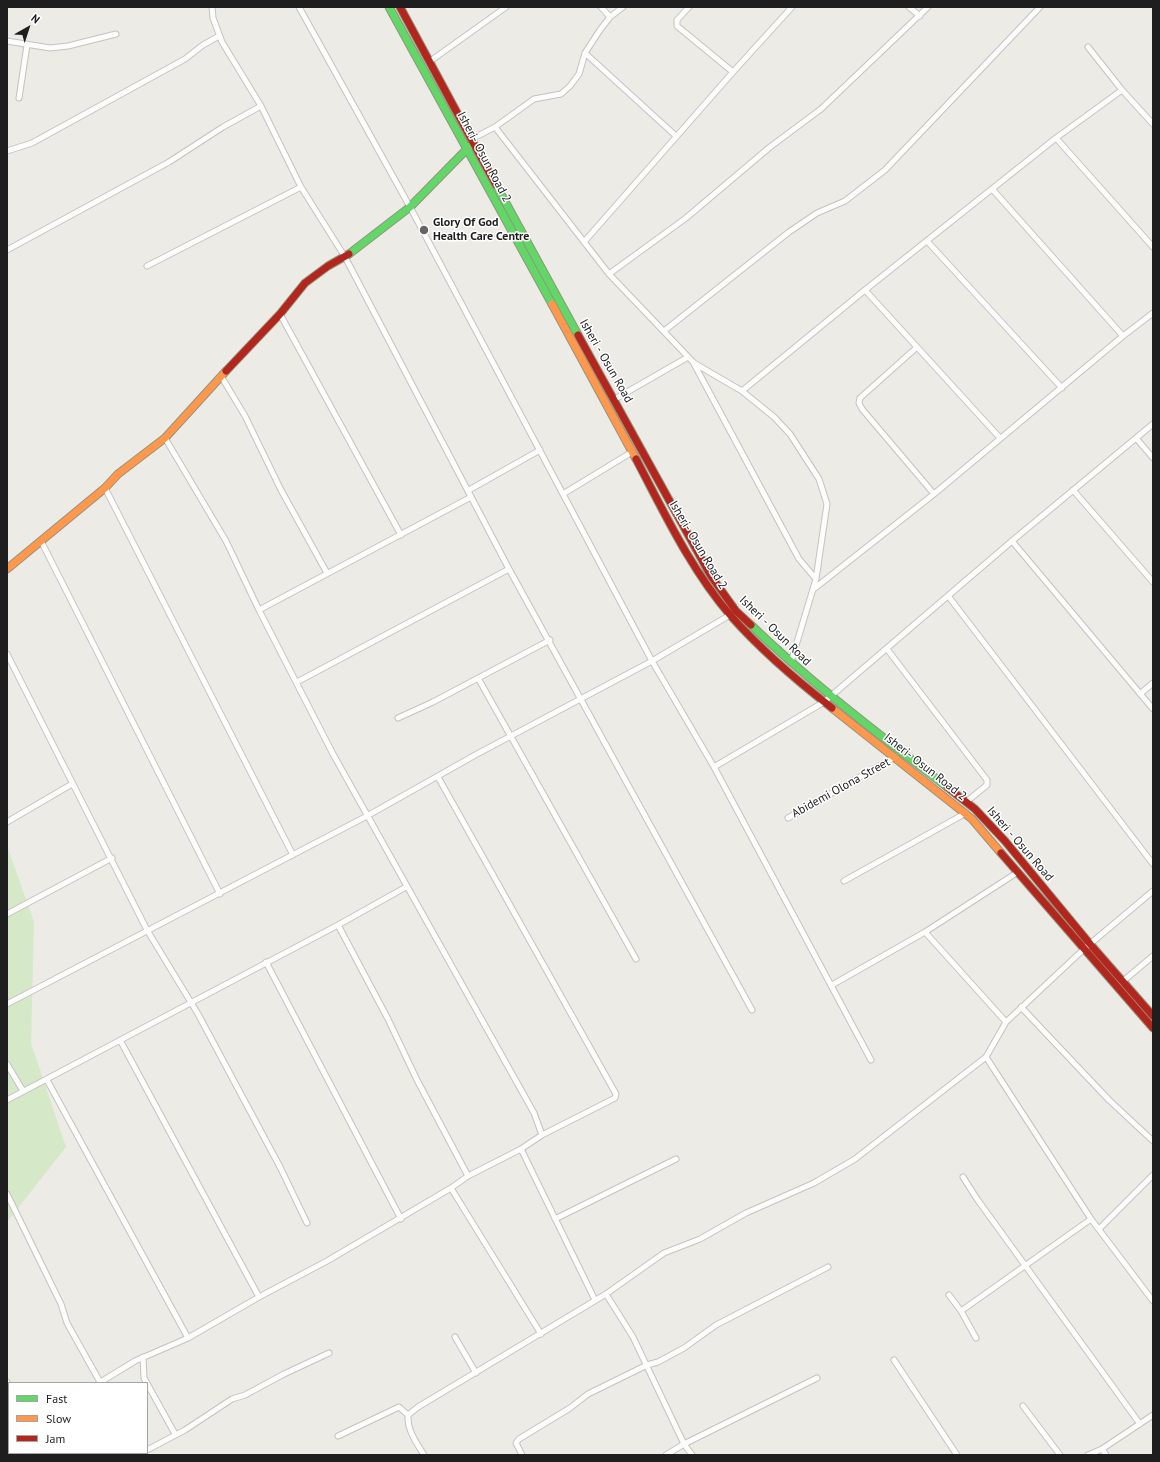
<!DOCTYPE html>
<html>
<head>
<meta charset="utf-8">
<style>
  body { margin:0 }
  #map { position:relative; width:1160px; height:1462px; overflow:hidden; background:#ecebe6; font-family:"PT Sans",sans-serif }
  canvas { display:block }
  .frame { position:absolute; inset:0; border:8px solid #1e1e1e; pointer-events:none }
  .legend { position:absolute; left:8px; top:1382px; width:140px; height:72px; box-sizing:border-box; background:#fff; border:1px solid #a5a5a5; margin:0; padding:5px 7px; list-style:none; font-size:12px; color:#1e1e1e }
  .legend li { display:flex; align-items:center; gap:8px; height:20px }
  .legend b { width:20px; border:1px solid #a5a5a5 }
  .north { position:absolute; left:8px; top:8px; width:40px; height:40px; -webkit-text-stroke:3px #fff; paint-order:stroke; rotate:39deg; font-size:11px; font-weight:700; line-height:16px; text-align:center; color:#1e1e1e }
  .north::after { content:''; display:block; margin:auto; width:14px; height:18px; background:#1e1e1e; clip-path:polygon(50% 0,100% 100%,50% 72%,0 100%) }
</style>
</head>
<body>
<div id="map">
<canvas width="1160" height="1462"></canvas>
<div class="frame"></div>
<ul class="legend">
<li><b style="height:5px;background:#63d668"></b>Fast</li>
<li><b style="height:5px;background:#ff974d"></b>Slow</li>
<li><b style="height:5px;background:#b3261e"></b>Jam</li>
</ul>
<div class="north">N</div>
</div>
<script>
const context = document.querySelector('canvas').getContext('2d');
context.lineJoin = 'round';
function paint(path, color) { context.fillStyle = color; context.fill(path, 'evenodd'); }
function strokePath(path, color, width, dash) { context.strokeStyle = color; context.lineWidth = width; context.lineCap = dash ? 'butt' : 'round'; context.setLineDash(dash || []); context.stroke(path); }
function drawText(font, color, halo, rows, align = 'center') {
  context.font = font + ' "PT Sans",sans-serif'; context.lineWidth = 3; context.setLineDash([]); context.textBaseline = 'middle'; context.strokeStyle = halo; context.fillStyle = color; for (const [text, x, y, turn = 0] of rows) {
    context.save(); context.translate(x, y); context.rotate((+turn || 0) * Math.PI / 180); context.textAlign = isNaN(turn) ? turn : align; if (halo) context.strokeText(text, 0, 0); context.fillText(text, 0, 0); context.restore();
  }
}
paint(new Path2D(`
  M 7,846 L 34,922 L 31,1043 L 66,1147 L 7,1222 Z`), '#d5e8c7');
const street = new Path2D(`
  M 212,7 L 213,18 L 222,42 L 261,106 L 301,187 L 345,257 L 509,569 L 752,1010
  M 299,7 L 410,207 L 652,661 L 714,767 L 871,1060
  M 601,7 L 610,17
  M 689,7 L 677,20 L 677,26 L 733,72
  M 909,7 L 920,16
  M 7,41 L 50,48 L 68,46 L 116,34
  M 1088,47 L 1122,90
  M 585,53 L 676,136
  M 429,62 L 506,7
  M 19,98 L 27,45
  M 495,127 L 534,99 L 561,94 L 570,86 L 579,74 L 585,53 L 600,30 L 610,17 L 623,7
  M 1056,138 L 1153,247
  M 472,139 L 495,127 L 609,274 L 693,362 L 799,559 L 816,579
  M 7,151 L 32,143 L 185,59 L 203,45 L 219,36
  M 993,190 L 1123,336
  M 927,241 L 1062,388
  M 584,242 L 733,72 L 792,7
  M 7,250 L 169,162 L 223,127 L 261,106
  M 147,266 L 301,187
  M 609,274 L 686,218 L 770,147 L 821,109 L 928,7
  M 865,290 L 1000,438
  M 280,314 L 401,535
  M 664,331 L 789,232 L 817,213 L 845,201 L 885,170 L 1040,7
  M 916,348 L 860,398 L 859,403 L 862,409 L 934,494
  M 694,363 L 742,391 L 774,417 L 790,434 L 819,479 L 827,504 L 816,579 L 791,662
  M 221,376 L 245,416 L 281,490 L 327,573
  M 742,391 L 865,290 L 1056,138 L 1122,90 L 1153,124
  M 615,399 L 688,357
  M 165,438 L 226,541 L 259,610 L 333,754 L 534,1113 L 542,1135
  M 1136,438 L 1153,458
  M 105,488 L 293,855
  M 469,490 L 540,450
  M 1073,490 L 1153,582
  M 563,494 L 632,452
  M 41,541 L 220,894
  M 1012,541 L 1153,709
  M 815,588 L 934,494 L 1123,336 L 1153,313
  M 949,597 L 1153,864
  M 259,610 L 471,497
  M 887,649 L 987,780 L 987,785 L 966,802
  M 7,654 L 147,930 L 198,1014 L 280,1167 L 307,1223
  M 478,678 L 636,959
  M 297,682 L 509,569
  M 1140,694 L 1153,683
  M 398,718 L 433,702 L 550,640
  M 714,767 L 824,702 L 1012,541 L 1153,424
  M 438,777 L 616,1094 L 615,1098 L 542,1135 L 521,1149 L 595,1300
  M 788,818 L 895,757
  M 7,822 L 72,784
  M 844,881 L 966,813
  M 1153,891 L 1084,949 L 1006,1022 L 986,1057 L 1091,1219 L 1153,1301
  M 7,914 L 112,858
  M 338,925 L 388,1019 L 417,1080 L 468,1176
  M 925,932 L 1006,1022
  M 266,962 L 401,1219
  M 1122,982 L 1153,956
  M 832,985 L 925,932 L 1018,872
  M 7,1004 L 367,816 L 477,754 L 652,661 L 730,615
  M 1021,1007 L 1109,1100 L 1153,1141
  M 120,1040 L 259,1297
  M 7,1064 L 23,1091
  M 47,1080 L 188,1338
  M 7,1100 L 338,925 L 406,887
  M 963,1177 L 977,1199 L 1140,1424
  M 451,1188 L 541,1334
  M 7,1194 L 61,1304 L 67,1323 L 100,1382
  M 555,1219 L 676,1159
  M 1099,1229 L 1153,1175
  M 606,1294 L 633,1337 L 684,1444 L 692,1455
  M 949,1295 L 961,1311 L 976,1338
  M 961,1311 L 1091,1219
  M 455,1337 L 476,1373
  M 143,1357 L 144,1378 L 175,1434
  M 894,1360 L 957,1455
  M 7,1382 L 9,1386
  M 99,1383 L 135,1361 L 188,1338 L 259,1297 L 327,1261 L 451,1188 L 468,1176 L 521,1149
  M 1023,1406 L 1060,1455
  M 7,1435 L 9,1434
  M 338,1436 L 399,1407 L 408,1415
  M 1102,1449 L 1106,1455
  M 147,1450 L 185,1430 L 232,1399 L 245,1395 L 284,1374 L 329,1353
  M 138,1455 L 141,1453
  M 424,1455 C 416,1442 407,1430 408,1415 L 418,1407 L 606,1294 L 664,1253 L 700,1239 L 746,1213 L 814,1183 L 855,1159 L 986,1057
  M 522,1455 L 516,1443 L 519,1439 L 570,1408 L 588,1394 L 647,1365 L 658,1362 L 684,1348 L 716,1325 L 828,1267
  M 666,1455 L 684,1444 L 817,1378
  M 1088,1455 L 1102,1449 L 1153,1415`);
const fast = new Path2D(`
  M 389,7 L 552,304
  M 496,185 L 578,335
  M 349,254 L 410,207 L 470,146
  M 751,625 C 812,684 880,735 947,787`);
const slow = new Path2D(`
  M 552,304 L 636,459
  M 7,569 L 105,488 L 118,474 L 165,438 L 226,371
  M 832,708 L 972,819 L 1001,853`);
const jam = new Path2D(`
  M 400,7 L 496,185
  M 578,335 L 711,576 L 736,611 L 751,625
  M 226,371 L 280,314 L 305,283 L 328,266 L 349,254
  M 636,459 C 664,512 691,570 731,616 C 761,650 796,680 832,708
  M 947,787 L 975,809 L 1005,841 L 1090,944 L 1153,1016
  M 1001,853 L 1153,1028`);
strokePath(street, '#c3c3c1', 7);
strokePath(fast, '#91957f', 9);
strokePath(slow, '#91957f', 9);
strokePath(jam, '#91957f', 9);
strokePath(street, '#fcfcfb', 5);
strokePath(fast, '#63d668', 7);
strokePath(slow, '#ff974d', 7);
strokePath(jam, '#b3261e', 7);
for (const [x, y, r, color] of [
  [424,230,5,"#666664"]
]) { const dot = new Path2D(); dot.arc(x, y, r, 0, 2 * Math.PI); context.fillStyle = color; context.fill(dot); strokePath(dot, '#fff', 1.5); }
drawText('12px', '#1e1e1e', '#fff', [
  ["Isheri- Osun Road 2",484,157,62],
  ["Isheri - Osun Road",606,361,60],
  ["Isheri- Osun Road 2",698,545,59],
  ["Isheri - Osun Road",775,631,44],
  ["Isheri- Osun Road 2",925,767,38],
  ["Abidemi Olona Street",841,788,-29],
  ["Isheri - Osun Road",1020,844,49]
]);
drawText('bold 12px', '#1e1e1e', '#fff', [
  ["Glory Of God",433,223],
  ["Health Care Centre",433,237]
], 'left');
</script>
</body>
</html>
